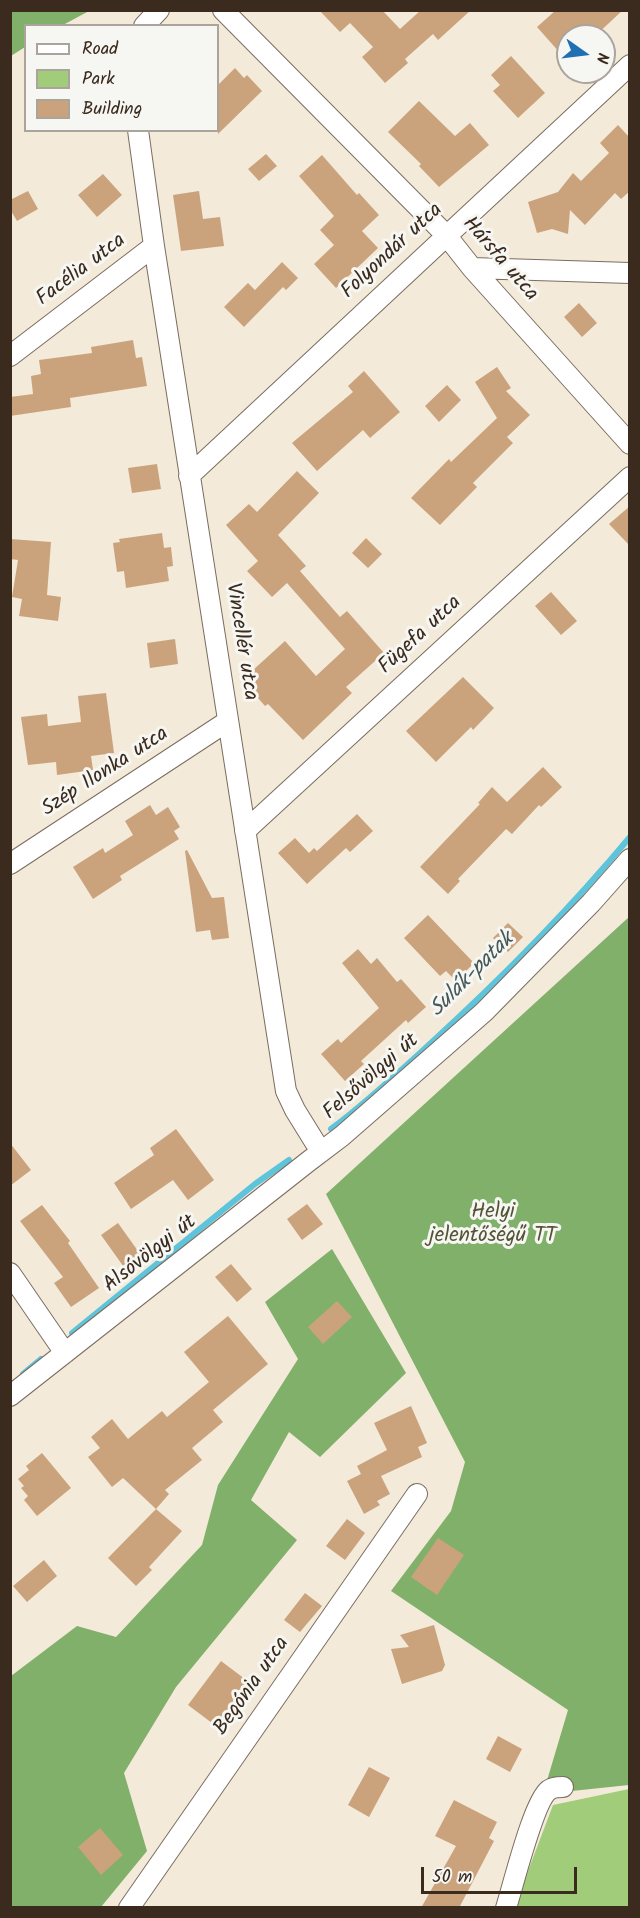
<!DOCTYPE html>
<html>
<head>
<meta charset="utf-8">
<style>
  body { margin:0 }
  #map { position:relative; width:640px; height:1918px; overflow:hidden; background:#f3eada; font-family:Kalam,sans-serif }
  canvas { display:block }
  .frame { position:absolute; inset:0; border:12px solid #3b2a1e; pointer-events:none }
  .legend { position:absolute; left:24px; top:24px; width:195px; height:108px; box-sizing:border-box; background:#f6f6f2; border:2px solid #aba49d; margin:0; padding:8px 10px; list-style:none; font-size:18px; color:#3b2a1e }
  .legend li { display:flex; align-items:center; gap:12px; height:30px }
  .legend b { width:30px; border:2px solid #aba49d }
  .north { position:absolute; left:556px; top:24px; width:60px; height:60px; box-sizing:border-box; background:#f6f6f2; border:2px solid #aba49d; border-radius:50%; rotate:104deg; font-size:16px; font-weight:700; line-height:24px; text-align:center; color:#3b2a1e }
  .north::after { content:''; display:block; margin:auto; width:21px; height:27px; background:#1f6fb2; clip-path:polygon(50% 0,100% 100%,50% 72%,0 100%) }
  .scale { position:absolute; left:421px; top:1867px; width:156px; height:27px; box-sizing:border-box; border:3px solid #3b2a1e; border-top:0; padding-left:8px; font-size:18px; line-height:21px; white-space:nowrap; color:#3b2a1e; -webkit-text-stroke:4px #f6f6f2; paint-order:stroke }
</style>
</head>
<body>
<div id="map">
<canvas width="640" height="1918"></canvas>
<div class="frame"></div>
<ul class="legend">
<li><b style="height:8px;background:#fff"></b>Road</li>
<li><b style="height:16px;background:#a1cd7a"></b>Park</li>
<li><b style="height:16px;background:#caa37d"></b>Building</li>
</ul>
<div class="north">N</div>
<div class="scale">50 m</div>
</div>
<script>
const context = document.querySelector('canvas').getContext('2d');
context.lineJoin = 'round';
function paint(path, color) { context.fillStyle = color; context.fill(path, 'evenodd'); }
function strokePath(path, color, width, dash) { context.strokeStyle = color; context.lineWidth = width; context.lineCap = dash ? 'butt' : 'round'; context.setLineDash(dash || []); context.stroke(path); }
function drawText(font, color, halo, rows, align = 'center') {
  context.font = font + ' Kalam,sans-serif'; context.lineWidth = 6; context.setLineDash([]); context.textBaseline = 'middle'; context.strokeStyle = halo; context.fillStyle = color; for (const [text, x, y, turn = 0] of rows) {
    context.save(); context.translate(x, y); context.rotate((+turn || 0) * Math.PI / 180); context.textAlign = isNaN(turn) ? turn : align; if (halo) context.strokeText(text, 0, 0); context.fillText(text, 0, 0); context.restore();
  }
}
paint(new Path2D(`
  M 629,1789 L 629,1907 L 514,1908 L 553,1805 Z`), '#a1cd7a');
paint(new Path2D(`
  M 11,10 L 89,10 L 89,11 L 63,25 L 26,26 L 25,47 L 11,56 Z
  M 629,917 L 629,1785 L 543,1794 L 568,1710 L 391,1591 L 451,1511 L 465,1462 L 326,1194 Z
  M 332,1249 L 406,1373 L 320,1457 L 289,1432 L 251,1500 L 297,1540 L 176,1687 L 124,1773 L 147,1851 L 101,1907 L 11,1908 L 11,1676 L 77,1626 L 116,1637 L 202,1545 L 218,1485 L 298,1359 L 265,1302 Z`), '#80b06a');
strokePath(new Path2D(`
  M 331,1129 C 367,1102 399,1072 432,1042 C 502,978 569,910 630,837
  M 72,1333 L 255,1184 L 289,1160
  M 23,1374 L 41,1359`), '#5ec4db', 6);
paint(new Path2D(`
  M 319,10 L 382,10 L 400,29 L 421,10 L 471,10 L 438,40 L 433,34 L 405,59 L 408,63 L 385,83 L 362,57 L 373,47 L 350,23 L 340,32 Z
  M 556,10 L 623,10 L 595,36 L 568,36 L 568,62 L 537,27 Z
  M 511,56 L 545,93 L 518,118 L 493,91 L 500,85 L 491,75 Z
  M 235,68 L 244,78 L 247,75 L 262,91 L 218,134 L 218,85 Z
  M 419,101 L 455,136 L 470,123 L 489,145 L 439,187 L 419,166 L 421,164 L 388,132 Z
  M 618,125 L 630,138 L 630,191 L 621,199 L 615,193 L 585,225 L 570,210 L 568,234 L 552,229 L 537,233 L 528,202 L 558,192 L 573,173 L 581,181 L 609,153 L 600,143 Z
  M 266,154 L 277,166 L 259,181 L 248,169 Z
  M 322,155 L 357,195 L 359,193 L 379,215 L 362,231 L 378,248 L 336,288 L 314,264 L 334,245 L 320,230 L 334,216 L 299,176 Z
  M 103,174 L 122,195 L 97,217 L 78,195 Z
  M 28,191 L 38,209 L 17,221 L 10,209 L 10,200 Z
  M 199,191 L 203,219 L 220,217 L 224,246 L 181,251 L 173,195 Z
  M 282,262 L 298,278 L 286,290 L 283,287 L 244,327 L 224,307 L 248,283 L 255,290 Z
  M 579,303 L 597,323 L 582,337 L 564,317 Z
  M 133,340 L 136,358 L 142,357 L 147,386 L 70,398 L 71,407 L 10,416 L 10,397 L 33,394 L 31,376 L 41,374 L 39,360 L 92,353 L 91,347 Z
  M 497,367 L 511,388 L 506,391 L 530,415 L 507,437 L 513,443 L 473,483 L 477,487 L 440,525 L 411,498 L 449,459 L 451,462 L 497,418 L 475,382 Z
  M 364,371 L 400,412 L 370,438 L 363,430 L 317,471 L 292,443 L 353,392 L 348,386 Z
  M 447,385 L 461,400 L 439,422 L 425,406 Z
  M 157,464 L 161,489 L 132,493 L 128,468 Z
  M 297,471 L 319,493 L 278,535 L 306,566 L 300,571 L 340,617 L 347,611 L 384,653 L 346,687 L 352,693 L 303,740 L 268,704 L 265,706 L 242,680 L 285,641 L 316,676 L 345,649 L 287,583 L 272,597 L 247,571 L 258,561 L 226,525 L 249,504 L 257,512 Z
  M 630,506 L 630,546 L 609,524 Z
  M 162,533 L 164,548 L 171,547 L 173,566 L 167,567 L 169,581 L 126,588 L 124,571 L 117,572 L 113,543 L 120,542 L 119,539 Z
  M 366,538 L 382,554 L 368,568 L 352,553 Z
  M 10,539 L 51,542 L 47,595 L 61,597 L 58,621 L 19,616 L 22,599 L 12,597 L 18,560 L 10,559 Z
  M 551,592 L 577,621 L 561,635 L 535,606 Z
  M 175,639 L 178,664 L 150,668 L 147,643 Z
  M 463,677 L 494,708 L 473,730 L 471,727 L 436,762 L 406,731 Z
  M 106,693 L 114,753 L 91,756 L 93,770 L 57,775 L 56,762 L 28,765 L 21,717 L 47,714 L 48,726 L 81,722 L 78,696 Z
  M 543,767 L 562,787 L 541,807 L 539,805 L 512,834 L 506,829 L 458,879 L 460,881 L 448,894 L 420,867 L 480,804 L 478,803 L 492,787 L 507,802 Z
  M 150,805 L 156,815 L 168,807 L 180,827 L 174,831 L 179,839 L 120,876 L 122,880 L 93,899 L 73,867 L 103,848 L 105,853 L 133,835 L 125,821 Z
  M 357,814 L 373,831 L 350,852 L 346,848 L 307,884 L 278,853 L 295,838 L 309,853 L 314,848 L 317,851 Z
  M 187,850 L 212,898 L 224,897 L 229,938 L 212,940 L 210,930 L 196,932 L 185,851 Z
  M 428,915 L 474,963 L 459,978 L 456,975 L 453,978 L 446,971 L 440,976 L 404,938 Z
  M 508,923 L 523,937 L 508,952 L 493,938 Z
  M 358,949 L 371,964 L 377,958 L 397,982 L 401,979 L 426,1007 L 408,1023 L 406,1020 L 373,1050 L 361,1061 L 364,1064 L 345,1081 L 321,1054 L 338,1039 L 341,1043 L 379,1008 L 342,963 Z
  M 176,1129 L 214,1180 L 188,1200 L 173,1180 L 131,1209 L 114,1183 L 154,1155 L 150,1148 Z
  M 10,1143 L 31,1170 L 10,1186 Z
  M 307,1204 L 323,1224 L 302,1240 L 287,1219 Z
  M 42,1205 L 70,1241 L 68,1243 L 99,1288 L 71,1307 L 54,1283 L 63,1277 L 20,1221 Z
  M 118,1223 L 143,1258 L 126,1270 L 101,1235 Z
  M 231,1264 L 252,1289 L 237,1302 L 215,1277 Z
  M 337,1301 L 352,1317 L 323,1344 L 308,1327 Z
  M 228,1316 L 268,1364 L 213,1410 L 223,1422 L 192,1448 L 202,1460 L 165,1490 L 169,1494 L 156,1509 L 123,1478 L 112,1487 L 88,1457 L 100,1448 L 91,1437 L 112,1419 L 128,1439 L 162,1411 L 167,1417 L 209,1382 L 184,1352 Z
  M 411,1406 L 427,1443 L 418,1447 L 422,1457 L 381,1476 L 390,1494 L 377,1501 L 380,1505 L 364,1514 L 347,1481 L 361,1474 L 357,1466 L 387,1450 L 374,1423 Z
  M 42,1453 L 71,1488 L 37,1516 L 24,1500 L 28,1496 L 21,1488 L 24,1486 L 18,1479 L 29,1470 L 26,1466 Z
  M 156,1509 L 182,1531 L 149,1567 L 152,1570 L 136,1586 L 108,1558 Z
  M 347,1519 L 365,1533 L 345,1560 L 326,1546 Z
  M 438,1538 L 464,1555 L 437,1595 L 411,1577 Z
  M 44,1560 L 57,1576 L 27,1602 L 13,1586 Z
  M 305,1593 L 322,1606 L 300,1632 L 284,1620 Z
  M 434,1625 L 445,1665 L 442,1671 L 402,1684 L 391,1649 L 409,1647 L 400,1635 Z
  M 221,1661 L 249,1682 L 216,1726 L 188,1705 Z
  M 498,1736 L 522,1749 L 510,1772 L 486,1759 Z
  M 369,1767 L 390,1778 L 369,1817 L 348,1805 Z
  M 454,1800 L 497,1822 L 489,1838 L 494,1841 L 459,1908 L 421,1908 L 456,1846 L 435,1836 Z
  M 100,1828 L 123,1855 L 101,1875 L 78,1847 Z`), '#caa37d');
const street = new Path2D(`
  M 223,10 L 446,235 L 472,268 L 630,444
  M 144,26 L 159,10
  M 138,130 L 154,246 L 286,1091 L 295,1110 L 321,1152
  M 472,268 L 630,273
  M 10,356 L 154,246
  M 189,476 L 630,65
  M 245,831 L 630,477
  M 10,864 L 228,721
  M 10,1273 L 65,1353
  M 10,1396 L 309,1161 L 342,1136 L 484,1012 L 591,903 L 630,859
  M 129,1908 L 417,1494
  M 506,1908 C 513,1886 534,1800 549,1790 C 553,1787 558,1787 563,1787`);
strokePath(street, '#7b6d60', 22);
strokePath(street, '#fff', 20);
drawText('21px', '#3b2a1e', '#f6f6f2', [
  ["Folyondár utca",393,252,-43],
  ["Hársfa utca",499,260,49],
  ["Facélia utca",82,271,-37],
  ["Fügefa utca",421,636,-43],
  ["Vincellér utca",240,642,81],
  ["Szép Ilonka utca",106,773,-33],
  ["Felsővölgyi út",372,1078,-41],
  ["Alsóvölgyi út",151,1255,-38],
  ["Begónia utca",253,1687,-55]
]);
drawText('21px', '#545335', '#f6f6f2', [
  ["Helyi",493,1213],
  ["jelentőségű TT",493,1237]
]);
drawText('italic 22px', '#465857', '#f6f6f2', [
  ["Sulák-patak",473,976,-45]
]);
</script>
</body>
</html>
